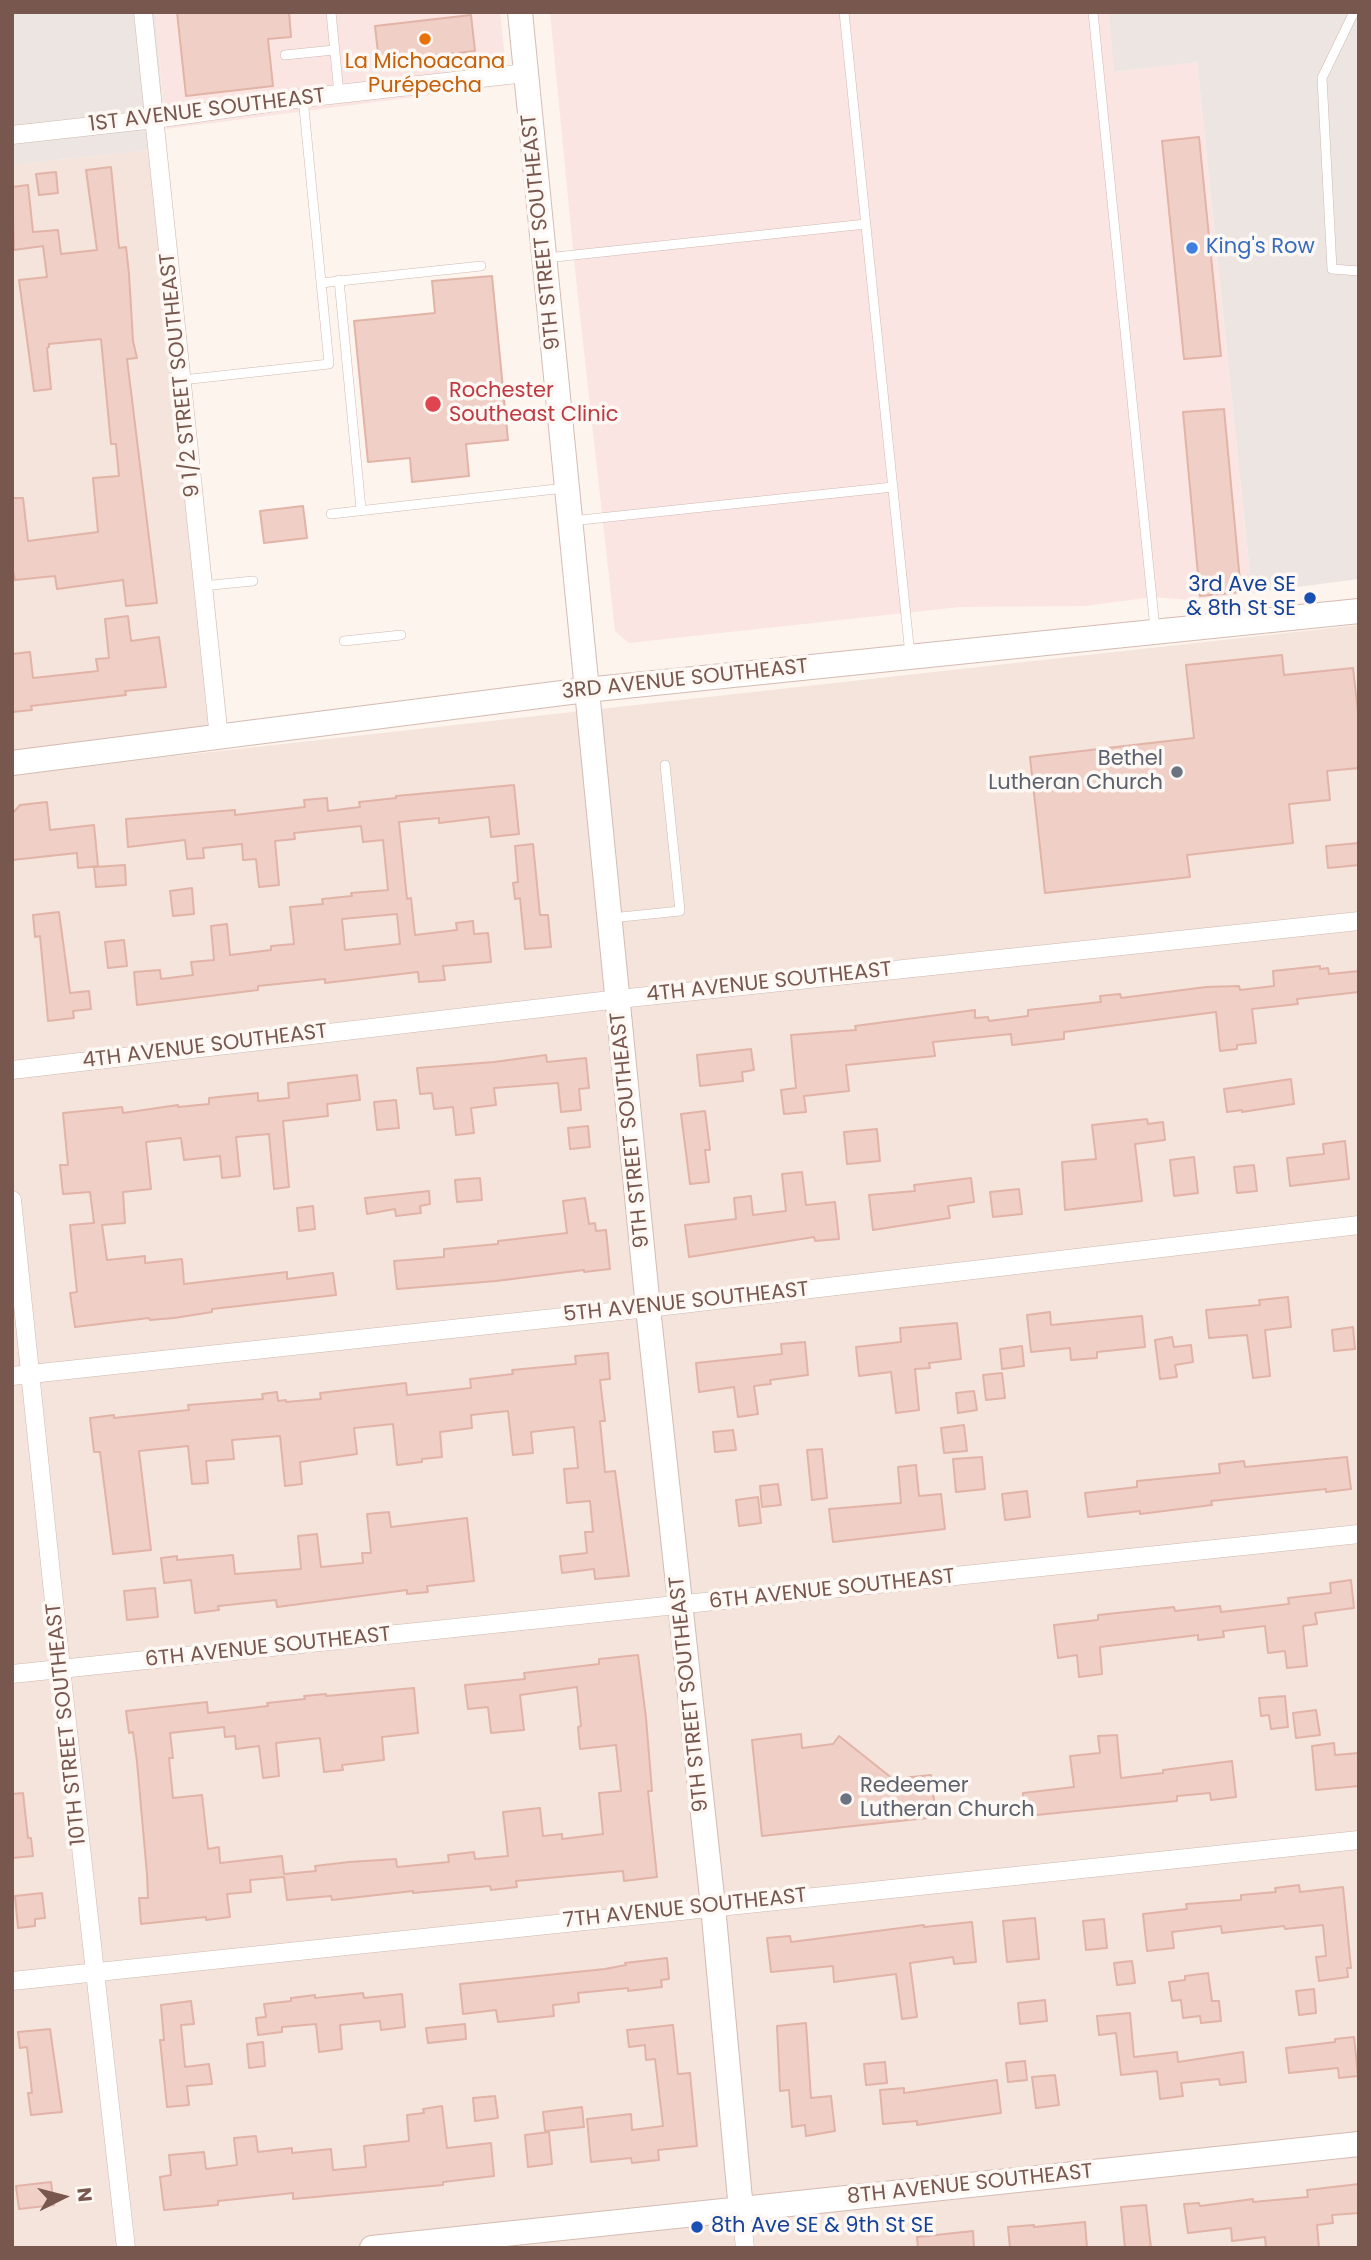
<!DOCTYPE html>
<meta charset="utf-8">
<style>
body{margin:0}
#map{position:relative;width:1371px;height:2260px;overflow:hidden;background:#fcf4ed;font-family:Poppins,sans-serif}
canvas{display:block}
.frame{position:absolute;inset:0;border:14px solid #78574f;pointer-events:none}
.north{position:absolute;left:28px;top:2162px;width:70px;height:70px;-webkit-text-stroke:5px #fef8f4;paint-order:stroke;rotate:84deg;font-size:19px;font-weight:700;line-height:28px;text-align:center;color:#78574f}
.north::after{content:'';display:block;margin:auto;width:24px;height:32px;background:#78574f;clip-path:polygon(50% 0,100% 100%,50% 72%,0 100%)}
</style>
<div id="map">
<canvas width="1371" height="2260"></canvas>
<div class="frame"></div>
<div class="north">N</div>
</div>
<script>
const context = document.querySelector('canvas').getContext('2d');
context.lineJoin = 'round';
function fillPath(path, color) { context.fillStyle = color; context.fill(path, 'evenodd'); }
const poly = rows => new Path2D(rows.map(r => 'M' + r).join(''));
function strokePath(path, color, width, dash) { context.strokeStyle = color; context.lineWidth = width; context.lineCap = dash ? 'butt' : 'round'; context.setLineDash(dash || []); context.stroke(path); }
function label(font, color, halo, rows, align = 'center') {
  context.font = font + ' Poppins,sans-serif'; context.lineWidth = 7; context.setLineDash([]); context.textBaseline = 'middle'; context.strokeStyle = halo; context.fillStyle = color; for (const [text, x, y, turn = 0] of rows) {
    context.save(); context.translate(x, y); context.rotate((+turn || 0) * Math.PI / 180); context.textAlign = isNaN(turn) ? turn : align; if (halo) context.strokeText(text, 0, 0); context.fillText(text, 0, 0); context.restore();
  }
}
const residential = poly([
 [167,148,228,729,12,752,12,165],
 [1359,625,1359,2248,12,2248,12,774]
]);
const commercial = poly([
 [155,12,500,12,508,85,166,129],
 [550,12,1109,12,1115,72,1197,62,1252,593,1190,600,1153,597,1086,606,960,607,629,643,615,631,575,270]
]);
const industrial = poly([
 [12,12,155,12,167,148,12,165],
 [1109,12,1359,12,1359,579,1252,593,1197,62,1114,72]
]);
const building = poly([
 [177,12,289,12,291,37,268,39,273,86,186,96,177,12],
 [471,15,475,51,379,62,375,26,471,15],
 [1199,137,1221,356,1184,359,1162,141,1199,137],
 [111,167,119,248,126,247,129,274,133,341,137,358,127,359,157,603,126,606,123,580,57,589,55,576,15,580,12,566,12,498,23,498,28,541,98,532,93,478,119,476,116,444,111,444,101,339,49,344,49,347,47,348,51,389,34,391,19,280,47,277,43,246,14,250,12,187,28,185,33,232,58,230,61,254,97,250,86,170,111,167],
 [56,172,58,193,39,195,36,174,56,172],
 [492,276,508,440,466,444,469,476,412,482,410,458,368,462,354,321,435,313,432,281,492,276],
 [1224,409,1241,592,1200,596,1183,412,1224,409],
 [303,506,307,538,264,543,260,511,303,506],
 [128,616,131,641,159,637,166,687,125,691,126,695,31,706,32,710,12,712,12,654,30,652,33,678,98,671,96,659,109,658,105,619,128,616],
 [1282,655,1284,675,1353,668,1359,721,1359,768,1327,771,1330,800,1289,804,1293,843,1187,855,1190,877,1045,893,1030,757,1194,738,1186,665,1282,655],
 [514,785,519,834,491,837,489,817,439,823,439,818,399,822,407,899,411,898,415,935,457,930,456,923,473,921,474,934,488,933,491,962,443,966,445,980,419,982,418,972,325,983,325,979,258,986,258,990,137,1005,134,972,160,970,161,979,193,975,191,962,214,960,211,926,227,924,230,955,271,950,271,946,294,944,290,907,323,904,322,899,352,896,351,893,388,890,383,840,363,842,361,826,294,833,295,839,275,841,279,885,259,887,256,859,243,860,242,844,203,848,204,858,187,859,185,840,128,847,126,819,235,810,235,815,305,807,304,800,327,798,328,811,360,807,359,802,396,798,396,796,514,785],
 [397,914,400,944,345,950,342,919,397,914],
 [47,802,50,830,94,825,98,866,78,868,77,853,12,860,12,814,20,805,47,802],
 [1359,843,1359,865,1328,868,1326,846,1359,843],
 [533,844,540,915,548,915,551,947,525,949,520,898,515,899,513,883,518,882,515,846,533,844],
 [125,865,126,885,96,887,94,867,125,865],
 [192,888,194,914,173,916,170,891,192,888],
 [59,912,70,993,89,991,91,1009,73,1011,74,1018,48,1021,40,936,35,937,33,915,59,912],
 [124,940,127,966,108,968,105,942,124,940],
 [1320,966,1320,969,1328,968,1329,974,1359,971,1359,992,1297,999,1298,1004,1252,1009,1256,1043,1237,1045,1237,1049,1220,1051,1216,1012,1064,1032,1064,1039,1012,1045,1011,1034,933,1042,935,1056,846,1065,849,1091,804,1096,806,1112,784,1114,781,1090,796,1088,791,1035,856,1030,855,1026,975,1010,975,1018,988,1017,989,1021,1028,1016,1028,1010,1101,1002,1100,996,1120,994,1121,998,1206,987,1239,986,1240,990,1274,986,1273,971,1320,966],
 [751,1049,754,1070,742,1072,743,1081,700,1086,697,1055,751,1049],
 [546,1055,547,1062,586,1058,589,1088,579,1089,581,1110,561,1112,558,1083,494,1088,496,1105,471,1108,474,1133,456,1135,453,1107,434,1109,432,1093,420,1094,417,1068,494,1062,546,1055],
 [357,1075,360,1100,327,1104,328,1116,283,1121,289,1187,274,1189,269,1134,236,1137,240,1176,222,1178,220,1156,184,1160,181,1138,146,1142,151,1189,123,1192,125,1223,102,1225,107,1260,145,1256,145,1263,182,1259,184,1284,287,1272,287,1279,333,1273,336,1295,212,1309,212,1312,174,1318,150,1320,149,1318,75,1327,70,1293,77,1292,70,1225,94,1223,90,1192,63,1194,60,1165,68,1165,63,1113,122,1107,123,1113,178,1105,178,1107,209,1104,209,1098,258,1093,258,1101,289,1098,288,1083,357,1075],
 [1291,1079,1294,1104,1242,1112,1242,1110,1227,1112,1224,1089,1291,1079],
 [396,1100,399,1128,377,1130,374,1102,396,1100],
 [705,1111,710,1150,705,1150,709,1182,690,1184,681,1114,705,1111],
 [1147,1119,1148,1124,1163,1122,1165,1140,1135,1144,1142,1201,1065,1210,1062,1162,1096,1159,1092,1125,1147,1119],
 [588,1126,590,1147,570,1149,568,1128,588,1126],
 [877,1129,880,1161,847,1164,844,1132,877,1129],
 [1345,1141,1349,1179,1290,1186,1287,1158,1324,1154,1323,1144,1345,1141],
 [1194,1157,1198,1193,1174,1196,1170,1160,1194,1157],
 [1254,1165,1257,1191,1237,1193,1234,1167,1254,1165],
 [802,1172,806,1205,835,1202,839,1239,815,1241,814,1237,689,1257,685,1225,736,1219,734,1198,751,1196,753,1215,786,1211,782,1174,802,1172],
 [480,1178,482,1200,457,1202,455,1180,480,1178],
 [971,1178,974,1202,948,1206,950,1218,873,1230,869,1195,915,1191,914,1185,971,1178],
 [1019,1189,1022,1214,993,1217,990,1192,1019,1189],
 [429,1191,430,1204,420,1206,421,1213,396,1216,395,1209,367,1214,365,1198,429,1191],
 [585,1198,589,1224,595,1223,596,1231,606,1230,610,1269,584,1272,584,1270,496,1281,397,1289,394,1261,444,1257,444,1249,498,1244,498,1241,567,1233,563,1201,585,1198],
 [313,1206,315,1229,299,1231,297,1208,313,1206],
 [1288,1297,1291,1327,1265,1330,1270,1376,1253,1378,1247,1335,1209,1338,1206,1310,1260,1305,1259,1300,1288,1297],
 [1050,1312,1051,1325,1142,1316,1145,1347,1097,1352,1097,1358,1071,1360,1070,1348,1031,1352,1027,1315,1050,1312],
 [957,1323,961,1359,929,1363,930,1368,915,1369,919,1410,896,1413,891,1372,859,1376,856,1347,901,1342,900,1328,957,1323],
 [1353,1327,1355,1349,1334,1351,1332,1330,1353,1327],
 [1172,1337,1174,1347,1191,1345,1193,1362,1175,1365,1177,1377,1160,1379,1155,1340,1172,1337],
 [805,1342,808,1375,770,1380,771,1384,754,1386,758,1414,738,1417,734,1387,699,1392,696,1363,782,1354,781,1344,805,1342],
 [1022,1346,1024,1366,1002,1369,1000,1349,1022,1346],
 [608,1353,610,1379,600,1380,605,1421,600,1421,605,1472,615,1471,629,1576,595,1579,594,1569,562,1573,560,1556,587,1553,585,1532,593,1532,590,1501,567,1503,564,1469,578,1468,574,1427,531,1432,533,1453,513,1455,508,1411,471,1415,472,1428,440,1432,442,1457,422,1459,422,1462,397,1465,393,1424,354,1428,357,1454,300,1462,302,1484,285,1486,280,1436,232,1440,234,1459,206,1461,208,1483,192,1484,188,1446,139,1451,151,1550,113,1554,100,1452,94,1452,90,1418,114,1415,114,1418,189,1410,188,1405,263,1399,262,1394,277,1392,278,1401,286,1400,286,1402,321,1399,320,1393,406,1383,407,1395,471,1388,470,1379,513,1374,512,1370,576,1364,575,1356,608,1353],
 [1002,1373,1005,1398,986,1400,983,1375,1002,1373],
 [974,1391,977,1410,958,1413,956,1393,974,1391],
 [964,1425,967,1451,944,1453,941,1428,964,1425],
 [733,1430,736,1450,715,1452,713,1432,733,1430],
 [822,1449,827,1498,812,1500,807,1450,822,1449],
 [982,1457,985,1489,956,1492,953,1459,982,1457],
 [1347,1457,1351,1489,1326,1492,1326,1489,1211,1501,1212,1505,1140,1514,1140,1511,1088,1517,1085,1493,1137,1487,1137,1481,1220,1473,1219,1464,1244,1461,1245,1467,1347,1457],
 [916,1465,919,1496,941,1494,945,1529,833,1542,829,1509,901,1503,898,1467,916,1465],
 [778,1484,781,1505,762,1507,760,1486,778,1484],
 [1027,1491,1030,1517,1005,1520,1002,1494,1027,1491],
 [758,1497,761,1523,739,1526,736,1500,758,1497],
 [389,1512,391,1527,467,1518,474,1581,427,1586,428,1592,407,1594,407,1590,277,1607,276,1600,218,1606,219,1610,195,1613,191,1580,164,1583,161,1558,177,1556,177,1560,233,1555,235,1574,301,1569,298,1536,317,1534,321,1567,363,1563,362,1553,371,1553,367,1514,389,1512],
 [1351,1580,1354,1608,1315,1613,1317,1624,1303,1626,1307,1666,1287,1668,1285,1651,1268,1653,1265,1626,1223,1631,1224,1637,1198,1640,1198,1635,1100,1647,1102,1674,1079,1677,1077,1655,1058,1658,1054,1625,1098,1620,1098,1615,1174,1607,1175,1611,1220,1606,1221,1612,1289,1604,1288,1598,1331,1593,1330,1583,1351,1580],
 [155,1588,158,1617,127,1620,124,1591,155,1588],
 [638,1655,646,1718,652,1791,648,1791,657,1877,624,1881,623,1871,516,1881,517,1887,491,1890,490,1886,413,1893,413,1891,332,1900,331,1896,287,1900,284,1877,250,1880,251,1892,227,1894,230,1917,206,1920,206,1917,141,1924,139,1898,148,1898,147,1874,137,1762,133,1732,129,1733,126,1711,207,1702,208,1713,268,1706,267,1703,305,1699,304,1696,326,1694,326,1696,414,1688,418,1733,382,1737,384,1760,342,1765,343,1770,324,1772,320,1738,276,1743,279,1776,263,1778,259,1746,236,1749,235,1736,225,1737,224,1727,170,1733,173,1758,169,1758,173,1798,202,1795,208,1849,219,1847,220,1863,282,1856,284,1874,316,1871,315,1866,349,1862,396,1859,397,1867,449,1862,448,1855,474,1852,475,1859,508,1856,503,1812,540,1808,543,1836,562,1834,562,1839,603,1834,599,1793,621,1791,616,1745,580,1749,578,1727,581,1726,577,1687,520,1695,524,1730,491,1733,488,1707,468,1709,465,1685,525,1679,524,1673,599,1664,599,1659,638,1655],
 [1285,1696,1288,1727,1271,1729,1269,1715,1261,1716,1259,1698,1285,1696],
 [1316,1710,1320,1735,1296,1738,1293,1713,1316,1710],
 [801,1734,802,1748,833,1744,839,1736,893,1779,931,1775,936,1817,762,1836,752,1740,801,1734],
 [1117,1735,1121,1778,1163,1773,1163,1770,1232,1761,1236,1797,1211,1800,1210,1793,1177,1796,1177,1801,1026,1816,1023,1793,1074,1787,1070,1756,1100,1753,1098,1736,1117,1735],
 [1334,1743,1335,1755,1359,1753,1359,1786,1316,1790,1312,1746,1334,1743],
 [23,1793,28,1838,31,1838,33,1856,12,1858,12,1794,23,1793],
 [1299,1885,1300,1892,1343,1887,1351,1968,1347,1968,1348,1977,1319,1981,1316,1957,1326,1956,1323,1925,1285,1929,1284,1926,1222,1933,1221,1926,1172,1932,1174,1948,1147,1951,1143,1914,1187,1909,1186,1904,1241,1900,1241,1895,1276,1892,1275,1888,1299,1885],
 [42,1893,45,1918,35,1919,35,1926,18,1928,15,1896,42,1893],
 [1035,1918,1039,1959,1007,1962,1003,1921,1035,1918],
 [1104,1919,1107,1948,1086,1950,1083,1921,1104,1919],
 [972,1922,976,1962,954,1964,953,1957,910,1963,917,2017,902,2019,896,1974,834,1982,833,1966,771,1972,767,1938,790,1936,791,1942,924,1925,924,1927,972,1922],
 [667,1958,669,1979,661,1980,662,1987,628,1991,628,1988,578,1993,579,2002,553,2005,554,2016,498,2022,496,2010,463,2014,460,1984,605,1969,626,1965,625,1963,667,1958],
 [1132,1961,1135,1983,1117,1985,1114,1963,1132,1961],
 [1208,1973,1212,2001,1219,2001,1221,2021,1201,2023,1200,2016,1183,2018,1181,2000,1172,2001,1169,1982,1185,1980,1185,1976,1208,1973],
 [1314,1989,1316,2013,1299,2015,1296,1991,1314,1989],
 [363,1993,364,1998,402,1994,405,2027,381,2030,380,2021,340,2025,342,2049,319,2052,316,2024,282,2027,282,2032,258,2035,256,2018,266,2017,264,2004,291,2001,291,1998,315,1995,315,1998,363,1993],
 [1045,2000,1047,2021,1020,2024,1018,2003,1045,2000],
 [191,2001,194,2024,181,2025,185,2067,209,2064,212,2084,187,2086,189,2105,167,2107,160,2040,164,2040,161,2005,191,2001],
 [1130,2013,1134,2057,1177,2052,1178,2062,1243,2052,1246,2082,1220,2085,1219,2079,1181,2083,1183,2096,1160,2099,1157,2071,1121,2075,1116,2033,1099,2035,1097,2016,1130,2013],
 [806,2023,811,2098,831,2096,835,2131,806,2136,805,2125,792,2127,789,2090,780,2091,777,2026,806,2023],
 [465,2024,466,2039,428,2043,426,2028,465,2024],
 [673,2025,678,2074,690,2073,697,2146,658,2150,659,2160,632,2163,631,2158,591,2162,587,2119,631,2114,632,2130,663,2126,655,2059,646,2060,645,2045,629,2047,627,2030,673,2025],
 [50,2029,62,2112,31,2115,28,2093,32,2093,27,2047,20,2048,18,2032,50,2029],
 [1354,2037,1358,2076,1339,2078,1338,2068,1289,2073,1286,2048,1335,2042,1335,2039,1354,2037],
 [263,2042,265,2066,249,2068,247,2044,263,2042],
 [1025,2061,1027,2080,1008,2082,1006,2063,1025,2061],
 [885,2062,887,2083,866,2085,864,2064,885,2062],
 [1055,2075,1059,2105,1036,2108,1032,2077,1055,2075],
 [997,2080,1001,2113,917,2125,917,2121,883,2124,880,2090,904,2088,904,2093,997,2080],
 [495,2096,498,2118,475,2121,473,2098,495,2096],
 [442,2106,447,2148,491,2143,494,2176,443,2182,443,2185,293,2199,293,2193,218,2201,218,2205,164,2210,160,2177,171,2175,169,2155,204,2152,206,2169,237,2165,234,2138,256,2136,258,2152,292,2148,292,2153,331,2149,333,2170,366,2167,364,2146,409,2141,407,2115,424,2113,423,2109,442,2106],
 [582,2107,584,2127,545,2131,543,2112,582,2107],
 [549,2132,552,2164,528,2167,525,2135,549,2132],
 [51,2182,54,2205,19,2209,16,2186,51,2182],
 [1359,2184,1359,2213,1332,2215,1333,2223,1317,2225,1319,2248,1266,2248,1265,2237,1232,2241,1231,2228,1188,2233,1184,2204,1199,2203,1200,2206,1253,2199,1253,2202,1308,2197,1307,2190,1359,2184],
 [1146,2205,1151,2248,1125,2248,1121,2207,1146,2205],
 [1085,2222,1087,2248,1010,2248,1008,2227,1034,2225,1034,2227,1085,2222],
 [973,2231,974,2248,918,2248,917,2237,973,2231]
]);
const lane = poly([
 [331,12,339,94],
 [844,12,910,655],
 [1093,12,1155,629],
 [1354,12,1322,78,1332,269,1359,271],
 [285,55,334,50],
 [546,258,866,224],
 [339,280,361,509],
 [321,283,481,266],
 [182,380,329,364,303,98],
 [331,514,565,488],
 [571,521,893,487],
 [202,586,253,581],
 [344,641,401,635],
 [611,918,680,911,665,765]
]);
const street = poly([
 [143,12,219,738],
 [12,135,155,119,303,98,526,73],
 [12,1070,619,999,1359,921],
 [12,1200,61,1669,126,2248],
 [12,1376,648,1308,1359,1225],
 [12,1674,1359,1534],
 [12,1981,1359,1840],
 [741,2210,745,2248]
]);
const secondary = poly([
 [520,12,648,1308,713,1906,741,2210],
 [12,763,586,690,1359,611],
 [372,2248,1359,2144]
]);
const markers = [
 [425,39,7,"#e8710a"],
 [1192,248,7,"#3f7fe0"],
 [433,404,9,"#e0444e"],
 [1310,598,7,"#1a4fb4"],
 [1177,772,7,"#6b7280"],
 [846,1799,7,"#6b7280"],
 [697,2227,7,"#1a4fb4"]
];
const foodNames = [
 ["La Michoacana",425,63],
 ["Purépecha",425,87]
];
const streetNames = [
 ["1ST AVENUE SOUTHEAST",207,111,-7],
 ["9TH STREET SOUTHEAST",542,232,-96],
 ["9 1/2 STREET SOUTHEAST",181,375,-96],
 ["3RD AVENUE SOUTHEAST",685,680,-6],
 ["4TH AVENUE SOUTHEAST",769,983,-6],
 ["4TH AVENUE SOUTHEAST",205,1047,-7],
 ["9TH STREET SOUTHEAST",631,1130,-96],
 ["5TH AVENUE SOUTHEAST",686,1303,-6],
 ["6TH AVENUE SOUTHEAST",832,1590,-6],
 ["6TH AVENUE SOUTHEAST",268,1648,-6],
 ["9TH STREET SOUTHEAST",690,1694,-96],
 ["10TH STREET SOUTHEAST",67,1724,-96],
 ["7TH AVENUE SOUTHEAST",685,1909,-6],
 ["8TH AVENUE SOUTHEAST",970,2185,-6]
];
const shopNames = [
 ["King's Row",1206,248]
];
const healthNames = [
 ["Rochester",449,392],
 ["Southeast Clinic",449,416]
];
const transitNames = [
 ["3rd Ave SE",1296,586],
 ["& 8th St SE",1296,610],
 ["8th Ave SE & 9th St SE",711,2227,"left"]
];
const worshipNames = [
 ["Bethel",1163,760],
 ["Lutheran Church",1163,784],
 ["Redeemer",860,1787,"left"],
 ["Lutheran Church",860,1811,"left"]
];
fillPath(residential, '#f4e4db');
fillPath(commercial, '#fbe5e2');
fillPath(industrial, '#ece5e2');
fillPath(building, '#f0cfc6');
strokePath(building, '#e2b3a7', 2);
strokePath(lane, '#cfb9b1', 10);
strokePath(street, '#cfb9b1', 19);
strokePath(secondary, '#d4bbb2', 26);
strokePath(lane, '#fff', 9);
strokePath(street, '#fff', 18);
strokePath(secondary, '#fff', 24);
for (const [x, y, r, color] of markers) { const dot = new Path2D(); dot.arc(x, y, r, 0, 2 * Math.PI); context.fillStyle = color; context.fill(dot); strokePath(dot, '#fef8f4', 2.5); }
label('21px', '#c56008', '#fef8f4', foodNames);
label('21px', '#78574f', '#fef8f4', streetNames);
label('21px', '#366cbe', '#fef8f4', shopNames, 'left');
label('21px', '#be3a42', '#fef8f4', healthNames, 'left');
label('21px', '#164399', '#fef8f4', transitNames, 'right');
label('21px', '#5b616d', '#fef8f4', worshipNames, 'right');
</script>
